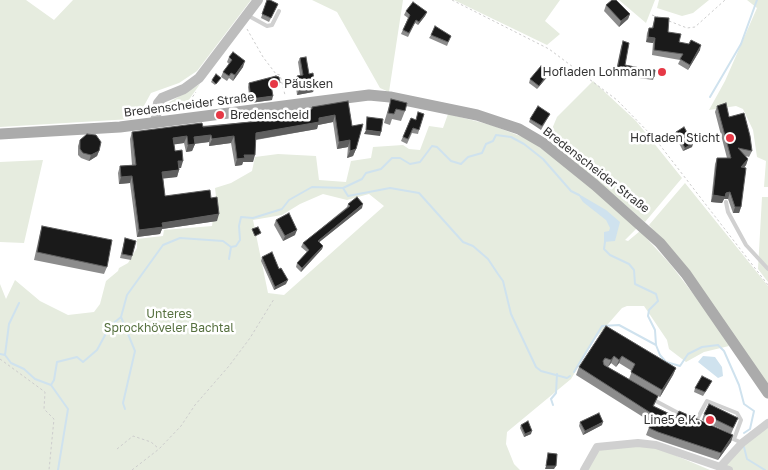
<!DOCTYPE html>
<meta charset="utf-8">
<style>
body{margin:0}
canvas{display:block;background:#fff}
</style>
<canvas width="768" height="470"></canvas>
<script>
const context = document.querySelector('canvas').getContext('2d');
context.lineJoin = 'round';
function fillPath(path, color) { context.fillStyle = color; context.fill(path, 'evenodd'); }
const poly = rows => new Path2D(rows.map(r => 'M' + r).join(''));
function strokePath(path, color, width, dash) { context.strokeStyle = color; context.lineWidth = width; context.lineCap = dash ? 'butt' : 'round'; context.setLineDash(dash || []); context.stroke(path); }
function label(font, color, halo, rows, align = 'center') {
  context.font = font + ' "Golos Text",sans-serif'; context.lineWidth = 5; context.setLineDash([]); context.textBaseline = 'middle'; context.strokeStyle = halo; context.fillStyle = color; for (const [text, x, y, turn = 0] of rows) {
    context.save(); context.translate(x, y); context.rotate((+turn || 0) * Math.PI / 180); context.textAlign = isNaN(turn) ? turn : align; if (halo) context.strokeText(text, 0, 0); context.fillText(text, 0, 0); context.restore();
  }
}
const green = poly([
 [0,0,26,0,54,20,73,0,251,0,197,71,179,83,151,93,140,113,131,119,0,127],
 [312,0,403,0,389,92,380,88,337,12],
 [454,0,560,0,545,21,560,34,547,45],
 [619,0,655,0,646,23],
 [659,0,709,0,693,13,682,16,657,8],
 [747,0,768,0,768,187,764,187,766,161,757,157,753,130,743,109,736,106,709,110,725,81,757,8],
 [593,81,636,121,682,178,645,222,550,141,549,136,557,117],
 [200,84,181,111,170,111,168,103],
 [448,114,491,125,528,139,571,170,637,228,625,240,628,241,640,231,671,265,708,313,729,346,704,352,686,362,669,349,667,340,644,306,627,306,622,308,594,340,571,379,507,432,506,444,514,464,520,470,0,470,0,284,6,299,15,280,40,301,68,315,94,312,100,304,106,281,118,271,119,268,128,263,137,248,137,239,163,236,164,230,212,226,215,204,217,205,215,188,231,183,252,171,255,157,278,154,316,156,319,180,346,182,351,161,371,158,373,147,403,145,409,149,420,150,429,126,443,128],
 [323,194,347,200,369,194,384,206,284,295,268,293,253,220,282,215,300,204],
 [43,160,24,243,0,242,0,162],
 [685,183,768,286,768,389,677,257,649,225],
 [762,197,768,197,768,282,758,269],
 [768,426,768,470,718,470,735,452],
 [639,445,660,449,710,470,588,470,597,450]
]);
const water = poly([
 [577,193,606,210,620,222,615,241,604,242,604,232,609,231,610,228,606,220,583,202],
 [703,356,715,357,722,367,723,376,718,378,698,362]
]);
const stream = poly([
 [710,97,741,44,757,0],
 [343,188,348,196,390,188,419,193,463,242,473,246,488,259,498,274,503,281,511,314,536,367,541,371,567,378,570,376],
 [605,242,604,249,610,255,629,264,634,270,635,284,656,294,658,301,649,310,648,316,655,330,656,345,660,355,666,362,680,366,688,354,702,347,718,345,724,351,739,385,744,404,754,411,750,429,744,433],
 [229,259,231,247],
 [121,317,135,351,123,403,125,409],
 [0,354,5,355,11,363,24,369,35,379,51,385,54,380,57,362,77,357,83,362,97,350,110,326,121,317,127,295,163,245,180,238,223,241,231,247,236,246,240,240,239,226,241,217,253,218,282,209,289,200,312,187,343,188,362,179,366,173,381,169,392,158,400,158,410,164,420,162,432,146,437,147,451,161,461,164,468,157,482,153,486,144,493,141,496,135,511,137,524,144,543,159,571,191,579,195],
 [5,355,9,324,19,303],
 [574,372,602,326,619,325,656,345],
 [51,385,68,409,58,470],
 [553,405,551,399,556,393,557,374],
 [744,447,747,459,765,470]
]);
const path = poly([
 [452,0,549,49,617,100,656,140,768,285],
 [652,15,658,17],
 [669,21,687,28,695,27,725,0],
 [247,29,263,57,276,74,280,75,285,95],
 [184,109,196,92],
 [0,359,45,392,44,409,54,419,49,470],
 [117,449,133,436,151,442,158,448],
 [132,470,159,449,181,426,195,405,229,366,250,338,274,299]
]);
const service = poly([
 [247,15,267,26,272,25,279,11],
 [726,202,728,212,746,245,768,269],
 [652,399,682,415],
 [696,421,707,401,737,413,741,420,734,439],
 [729,437,742,443]
]);
const minor = poly([
 [720,467,742,443,768,423],
 [584,470,597,447,638,443,656,445,729,470]
]);
const secondary = poly([
 [155,123,158,103,162,98,184,89,199,78,258,0]
]);
const primary = poly([
 [0,134,120,127,369,95,390,97,477,115,519,129,543,143,595,185,660,243,686,274,768,393]
]);
const wall = poly([
 [267,0,278,4,269,22,261,18],
 [606,5,630,14,628,19,619,27,604,11],
 [406,11,427,12,425,16,418,25,415,23,408,37,401,34,408,18,404,15],
 [655,17,668,32,679,42,700,50,688,70,678,64,680,60,652,55,653,43,646,42,647,33,649,28,652,28],
 [431,35,451,36,447,46,429,38],
 [623,41,625,65,640,68,654,77,653,80,639,78,639,73,637,78,615,75,621,47],
 [229,57,243,67,233,81,229,78,227,81,221,77,223,72,229,64,227,62],
 [300,58,313,92,297,95,295,80,297,76,300,75,298,62],
 [548,76,537,89,529,83,530,79],
 [221,78,215,85,211,82,212,80],
 [249,83,279,86,272,88,272,100,250,103,248,87],
 [391,99,405,111,401,121,392,119,390,125,384,123],
 [348,101,356,149,353,156,347,158,348,147,337,149,333,122,318,125,317,129,256,140,253,162,243,162,242,165,235,166,231,143,209,146,209,142,195,144,192,151,186,152,184,143,174,144,175,151,181,168,179,168,179,170,177,177,163,178,165,196,211,198,217,221,162,229,160,234,137,237,130,183,119,184,118,173,120,166,132,165,130,139,132,132,259,121,305,113,306,110,311,109,312,107],
 [717,106,729,117,752,151,749,157,746,156,748,159,746,165,744,168,741,207,739,213,733,213,728,199,724,199,722,203,711,202,715,164,717,158,727,158,715,112],
 [550,114,541,130,529,122,530,119],
 [411,118,419,130,418,134,412,133,407,144,401,141],
 [676,132,693,143,692,147,683,151,675,135],
 [80,140,99,151,97,156,89,161,81,158,78,155,78,146],
 [348,204,362,208,319,242,323,246,322,249,301,272,296,267,297,263,307,252,301,247,303,243,347,207],
 [276,220,295,235,283,241,274,225],
 [42,226,107,267,104,274,34,260,40,233],
 [125,238,132,256,131,260,120,258],
 [262,257,286,284,274,290,261,261],
 [606,326,676,368,673,375,660,397,629,379,658,396,654,406,676,417,733,435,731,442,718,460,655,439,646,435,651,422,576,375,579,367],
 [611,363,616,367,619,363,632,371,629,379,608,367],
 [710,385,703,396,694,392,695,388],
 [704,414,738,418,731,434,702,420],
 [580,422,602,425,583,435,579,426],
 [521,425,531,434,524,437,520,428]
]);
const shadedWall = poly([
 [427,12,425,16,418,25,419,22],
 [630,14,628,19,619,27,621,21],
 [648,37,655,38,653,43,646,42],
 [701,45,700,50,688,70,690,65],
 [245,61,243,67,233,81,235,75],
 [617,70,639,72,637,78,615,75],
 [549,72,548,76,537,89,539,86],
 [280,83,279,86,270,88,271,85],
 [315,88,313,92,297,95,299,90],
 [273,96,272,100,250,103,251,99],
 [335,115,333,122,318,125,317,129,253,140,256,133,319,118],
 [366,130,381,132,380,136,364,134],
 [211,135,209,142,191,144,194,137],
 [187,136,184,143,171,145,173,138],
 [234,136,231,143,209,146,212,139],
 [350,140,348,147,337,149,339,142],
 [693,143,692,147,683,151,685,148],
 [195,144,192,151,186,152,188,145],
 [356,149,353,156,347,158,350,151],
 [99,151,97,156,89,161,91,155],
 [244,155,255,155,253,162,243,162,242,165,235,166,237,159],
 [748,159,746,165,739,173,741,167],
 [178,161,183,161,181,168,176,168],
 [179,170,177,177,160,179,162,172],
 [132,176,130,183,119,184,121,177],
 [730,192,728,199,724,199,726,193],
 [713,195,725,197,722,203,711,202],
 [363,204,362,208,317,244,318,241],
 [735,207,741,207,739,213,733,213],
 [219,214,217,221,162,229,160,234,137,237,139,230,162,223],
 [297,230,295,235,283,241,285,236],
 [323,246,322,249,301,272,302,268],
 [288,280,286,284,274,290,275,287],
 [614,356,611,363,608,367,611,360],
 [622,356,619,363,616,367,619,360],
 [676,368,673,375,660,397,662,390],
 [603,422,602,425,583,435,585,431],
 [532,431,531,434,524,437,525,434],
 [733,435,731,442,718,460,721,453],
 [546,466,556,466,554,469,545,469]
]);
const building = poly([
 [267,0,270,0,278,4,271,18,262,14,267,0],
 [612,0,616,0,630,14,621,21,606,5,612,0],
 [413,2,427,12,419,22,416,20,409,33,403,30,410,15,406,11,413,2],
 [655,17,669,18,668,32,681,34,679,42,689,44,691,40,701,45,690,65,680,59,683,54,654,50,655,38,648,37,649,28,653,28,655,17],
 [435,26,451,36,448,42,431,35,435,26],
 [623,41,629,43,625,65,640,68,639,72,617,70,623,41],
 [233,52,245,61,235,75,231,73,229,76,223,72,232,60,229,57,233,52],
 [306,57,309,74,313,73,315,88,299,90,297,76,303,75,300,58,306,57],
 [541,66,549,72,539,86,530,79,541,66],
 [640,68,655,70,654,77,640,74,640,68],
 [216,74,221,78,216,84,212,80,216,74],
 [276,76,279,77,280,83,271,85,273,96,251,99,249,83,276,76],
 [391,99,407,103,405,111,396,109,394,114,388,113,391,99],
 [348,101,352,126,363,124,356,149,350,151,350,140,339,142,335,115,319,118,319,122,256,133,255,155,244,155,245,158,237,159,234,136,212,139,211,135,194,137,195,144,188,145,187,136,173,138,175,151,182,150,183,161,178,161,179,170,162,172,165,196,210,190,211,198,217,197,219,214,162,223,163,227,139,230,132,176,121,177,120,166,136,165,132,132,202,123,203,127,259,121,306,113,306,110,312,109,312,107,348,101],
 [726,103,729,117,744,113,750,136,752,151,738,148,748,159,741,167,746,168,741,207,735,207,730,192,726,193,725,197,713,195,717,158,731,158,717,106,726,103],
 [538,106,550,114,542,126,530,119,538,106],
 [418,112,424,114,419,130,413,128,408,139,403,137,411,118,416,120,418,112],
 [367,117,383,119,381,132,366,130,367,117],
 [684,127,693,143,685,148,676,132,684,127],
 [87,134,96,135,101,142,99,151,91,155,83,153,80,149,80,140,87,134],
 [357,197,363,204,318,241,323,246,302,268,297,263,309,250,303,243,350,206,348,204,357,197],
 [289,213,297,230,285,236,276,220,289,213],
 [42,226,112,240,107,267,37,252,42,226],
 [258,227,261,233,255,236,252,229,258,227],
 [125,238,136,241,132,256,122,254,125,238],
 [272,252,279,269,281,268,288,280,275,287,262,257,272,252],
 [606,326,676,368,662,390,631,372,635,364,622,356,619,360,614,356,611,360,605,358,603,361,604,365,658,396,653,406,676,417,679,411,733,435,721,453,658,432,649,428,654,415,579,367,606,326],
 [702,376,712,381,705,392,695,388,702,376],
 [709,404,738,418,733,428,704,414,709,404],
 [599,413,603,422,585,431,580,422,599,413],
 [528,421,532,431,525,434,521,425,528,421],
 [548,453,557,454,556,466,546,466,548,453]
]);
const markers = [
 [662,72,5,"#e63946"],
 [274,84,5,"#e63946"],
 [220,115,5,"#e63946"],
 [730,138,5,"#e63946"],
 [710,420,5,"#e63946"]
];
const poiNames = [
 ["Hofladen Lohmann",652,72],
 ["Päusken",284,84,"left"],
 ["Bredenscheid",230,115,"left"],
 ["Hofladen Sticht",720,138],
 ["Line5 e.K.",700,420]
];
const streetNames = [
 ["Bredenscheider Straße",189,105,-7],
 ["Bredenscheider Straße",596,170,38]
];
const parkNames = [
 ["Unteres",169,314],
 ["Sprockhöveler Bachtal",169,328]
];
fillPath(green, '#e6ecdf');
fillPath(water, '#cfe2ee');
strokePath(stream, '#cfe2ee', 2);
strokePath(path, '#cdcdcd', 1, [2.5, 2.5]);
strokePath(service, '#d0d0d0', 4);
strokePath(minor, '#d0d0d0', 8);
strokePath(secondary, '#bdbdbd', 10);
strokePath(primary, '#ababab', 11);
fillPath(wall, '#8c8c8c');
fillPath(shadedWall, '#5f5f5f');
fillPath(building, '#1a1a1a');
strokePath(building, '#5f5f5f', 1);
for (const [x, y, r, color] of markers) { const dot = new Path2D(); dot.arc(x, y, r, 0, 2 * Math.PI); context.fillStyle = color; context.fill(dot); strokePath(dot, '#fff', 2); }
label('12px', '#333', '#fff', poiNames, 'right');
label('12px', '#333', '#fff', streetNames);
label('12px', '#56703f', '#fff', parkNames);
</script>
